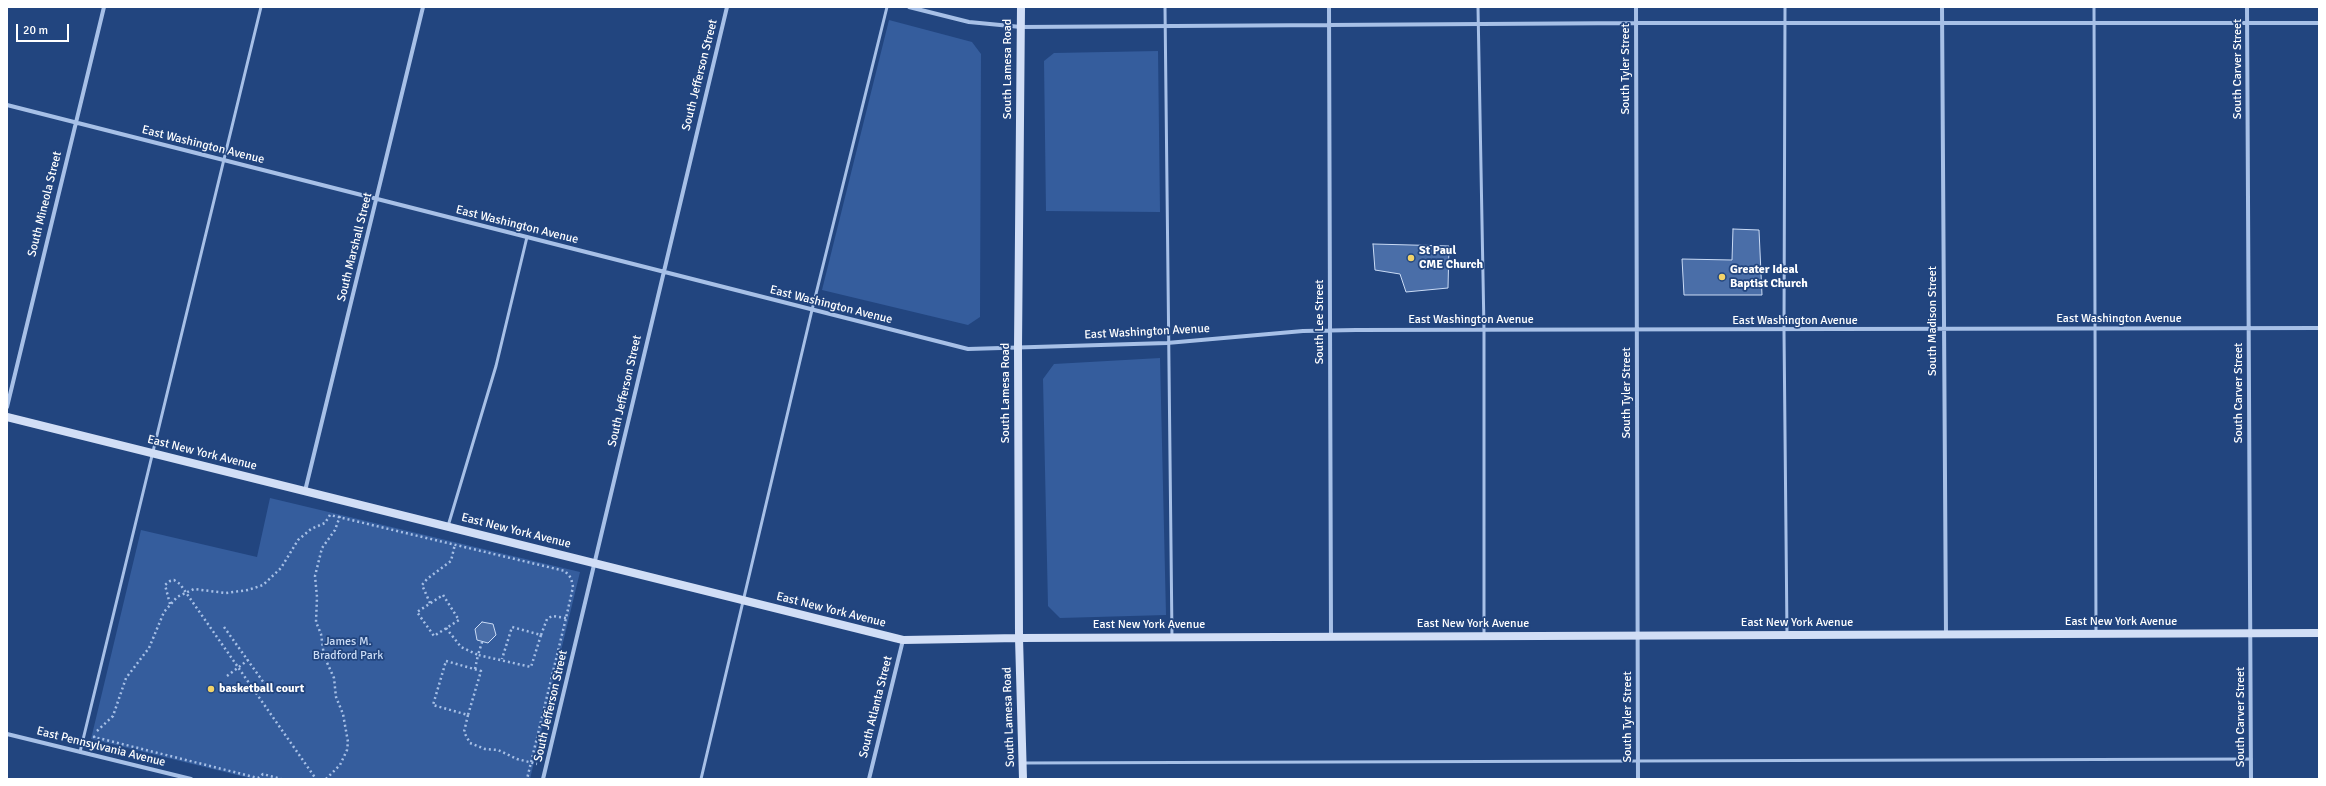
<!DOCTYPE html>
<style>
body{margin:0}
#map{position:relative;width:2326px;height:786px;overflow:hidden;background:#22457f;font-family:Signika,sans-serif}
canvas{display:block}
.frame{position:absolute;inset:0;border:8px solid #fff;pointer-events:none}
.scale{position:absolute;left:16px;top:24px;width:53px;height:18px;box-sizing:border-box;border:2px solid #fff;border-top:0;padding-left:5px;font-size:12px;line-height:14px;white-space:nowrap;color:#fff;-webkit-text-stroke:3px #22457f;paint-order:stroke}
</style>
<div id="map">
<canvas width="2326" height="786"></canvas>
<div class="frame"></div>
<div class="scale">20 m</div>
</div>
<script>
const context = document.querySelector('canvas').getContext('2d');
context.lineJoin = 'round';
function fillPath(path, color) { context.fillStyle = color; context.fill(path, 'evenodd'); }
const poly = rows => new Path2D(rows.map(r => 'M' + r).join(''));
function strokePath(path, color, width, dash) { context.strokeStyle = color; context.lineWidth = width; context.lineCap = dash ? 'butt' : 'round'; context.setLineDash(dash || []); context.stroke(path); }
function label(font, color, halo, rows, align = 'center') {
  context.font = font + ' Signika,sans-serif'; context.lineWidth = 3.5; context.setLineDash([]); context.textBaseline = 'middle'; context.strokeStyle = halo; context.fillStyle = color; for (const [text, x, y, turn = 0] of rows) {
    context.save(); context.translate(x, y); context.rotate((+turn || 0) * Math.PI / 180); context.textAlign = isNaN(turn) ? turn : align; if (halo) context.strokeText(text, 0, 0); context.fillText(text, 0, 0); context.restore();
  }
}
const green = poly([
 [889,20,972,42,981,54,980,317,968,325,822,290],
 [1158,51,1160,212,1046,211,1044,61,1054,53],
 [1160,358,1166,615,1060,618,1048,606,1043,379,1054,364],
 [270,498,580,572,530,779,253,779,91,739,141,530,257,557]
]);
const building = poly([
 [1733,229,1759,230,1762,295,1684,295,1682,259,1732,260,1733,229],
 [1373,244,1449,246,1448,288,1406,292,1400,274,1375,270,1373,244],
 [482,622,493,624,496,635,488,643,477,640,475,629,482,622]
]);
const path = poly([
 [443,595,459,620,434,636,417,612,443,595],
 [430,603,422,585,427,579,451,561,455,544],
 [170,604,165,585,170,581,174,580,180,584,316,779],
 [224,627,264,683],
 [446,628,461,647,478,655,483,639],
 [541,635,547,619,552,616,566,618],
 [446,661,481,671,468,715,433,705,446,661],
 [475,669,478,655,531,667,541,635,512,627,502,659],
 [227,676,248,660],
 [468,715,464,732,470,743,485,749,498,750,517,759,537,764],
 [97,731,113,716,126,678,149,648,164,612,177,597,194,589,226,593,248,590,263,585,281,568,298,540,311,529,325,523,330,515,565,571,571,578,573,587,566,618,527,779],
 [95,736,94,737,258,778,263,774,281,779],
 [326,779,340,765,347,750,348,742,343,714,336,697,334,678,324,656,321,634,316,622,317,597,315,576,322,548,335,530,340,516]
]);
const lane = poly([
 [1165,7,1172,637],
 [1478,7,1484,330,1484,635],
 [1785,7,1784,331,1787,635],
 [2094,7,2096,632],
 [448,526,496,366,527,237],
 [80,752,261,7],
 [1023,763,2251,759],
 [701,779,812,310,887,7]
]);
const street = poly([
 [909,7,969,22,1021,27,1636,23,2319,23],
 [1329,7,1331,637],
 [1636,7,1638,779],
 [1942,7,1946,635],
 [2247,7,2251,779],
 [7,105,968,349,1167,343,1303,331,1356,330,2319,328],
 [7,407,104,7],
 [305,491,423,7],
 [7,734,191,779],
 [543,779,727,7],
 [869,779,903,640]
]);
const secondary = poly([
 [1021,7,1018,347,1019,638,1023,779],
 [7,417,903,640,1019,638,2319,633]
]);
const markers = [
 [1411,258,4,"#f3d369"],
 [1722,277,4,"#f3d369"],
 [211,689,4,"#f3d369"]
];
const streetNames = [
 ["South Lamesa Road",1008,69,-90],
 ["South Tyler Street",1626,69,-90],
 ["South Carver Street",2238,69,-90],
 ["South Jefferson Street",700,75,-76],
 ["East Washington Avenue",203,145,14],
 ["South Mineola Street",45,204,-76],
 ["East Washington Avenue",517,225,14],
 ["South Marshall Street",355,247,-76],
 ["East Washington Avenue",831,305,14],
 ["East Washington Avenue",2119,319],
 ["East Washington Avenue",1471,320],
 ["East Washington Avenue",1795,321],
 ["South Madison Street",1933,321,-90],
 ["South Lee Street",1320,322,-90],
 ["East Washington Avenue",1147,332,-3],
 ["South Jefferson Street",625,391,-77],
 ["South Lamesa Road",1006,393,-90],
 ["South Tyler Street",1627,393,-90],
 ["South Carver Street",2239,393,-90],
 ["East New York Avenue",202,453,14],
 ["East New York Avenue",516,531,14],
 ["East New York Avenue",831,610,14],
 ["East New York Avenue",2121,622],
 ["East New York Avenue",1797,623],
 ["East New York Avenue",1473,624],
 ["East New York Avenue",1149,625],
 ["South Jefferson Street",551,706,-77],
 ["South Atlanta Street",876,707,-76],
 ["South Lamesa Road",1009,717,-92],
 ["South Tyler Street",1628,717,-90],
 ["South Carver Street",2241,717,-90],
 ["East Pennsylvania Avenue",101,747,14]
];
const poiNames = [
 ["St Paul",1419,251],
 ["CME Church",1419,265],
 ["Greater Ideal",1730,270],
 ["Baptist Church",1730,284],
 ["basketball court",219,689]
];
const parkNames = [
 ["James M.",348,642],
 ["Bradford Park",348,656]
];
fillPath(green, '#355d9d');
fillPath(building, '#4a6ea8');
strokePath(building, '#cadbf5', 1);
strokePath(path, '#a7c0e7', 2.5, [2, 3]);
strokePath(lane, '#a7c0e7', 3);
strokePath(street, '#a7c0e7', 4);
strokePath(secondary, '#d1def6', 8);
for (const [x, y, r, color] of markers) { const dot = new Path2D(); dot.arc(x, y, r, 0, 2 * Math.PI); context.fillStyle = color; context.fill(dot); strokePath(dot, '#22457f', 1.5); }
label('12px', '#fff', '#22457f', streetNames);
label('bold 12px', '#fff', '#22457f', poiNames, 'left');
label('12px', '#cadbf5', '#22457f', parkNames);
</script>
